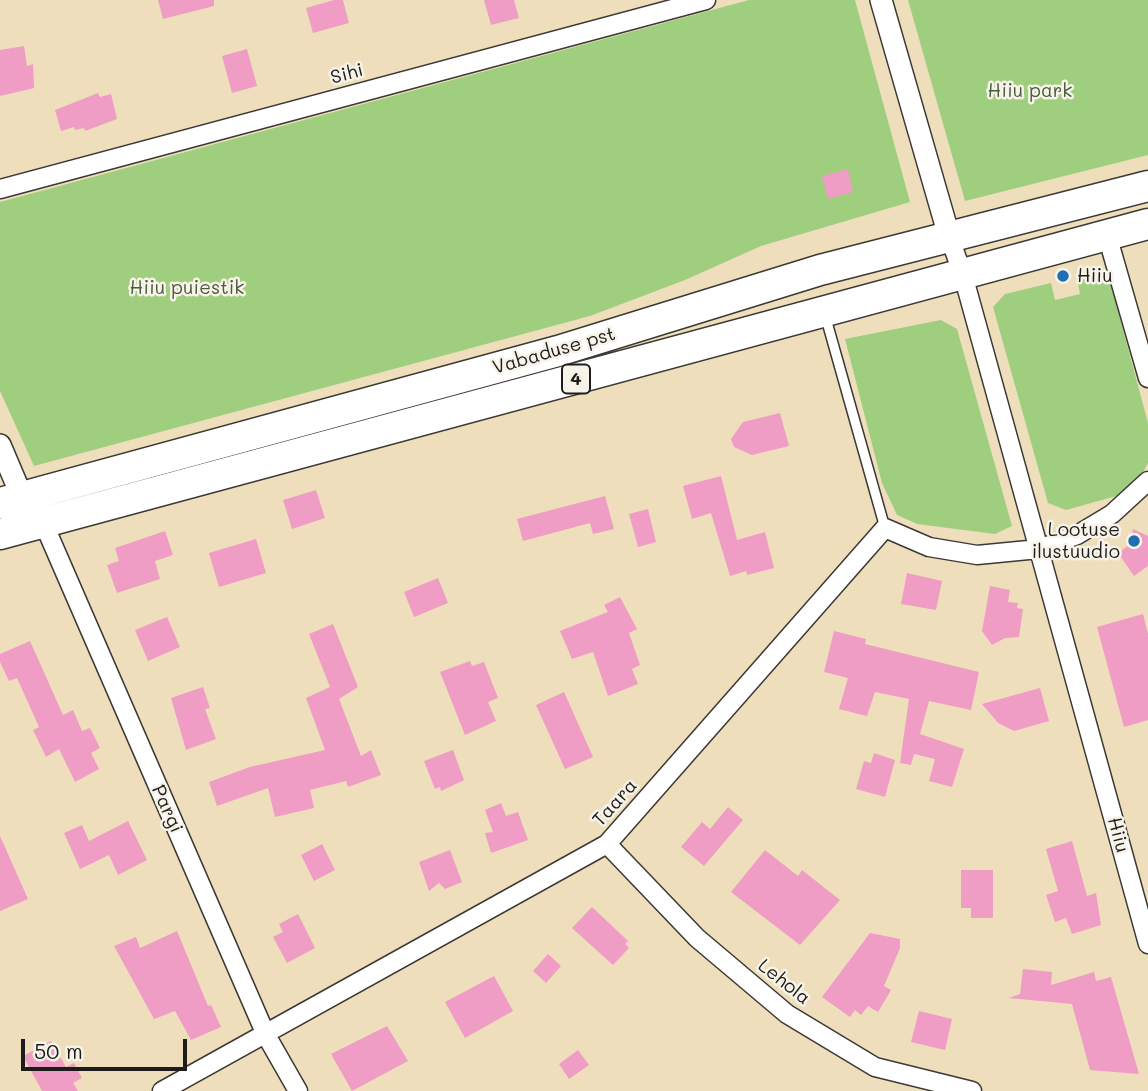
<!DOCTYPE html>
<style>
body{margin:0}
#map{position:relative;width:1148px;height:1091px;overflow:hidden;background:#eedebc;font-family:Mali,sans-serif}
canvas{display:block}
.scale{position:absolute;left:21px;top:1039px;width:166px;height:32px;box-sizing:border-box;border:4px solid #1c1c1c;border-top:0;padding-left:9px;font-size:21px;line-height:24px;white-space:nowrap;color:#1c1c1c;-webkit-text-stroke:5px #f7f3e8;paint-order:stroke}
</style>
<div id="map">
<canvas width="1148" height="1091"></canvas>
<div class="scale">50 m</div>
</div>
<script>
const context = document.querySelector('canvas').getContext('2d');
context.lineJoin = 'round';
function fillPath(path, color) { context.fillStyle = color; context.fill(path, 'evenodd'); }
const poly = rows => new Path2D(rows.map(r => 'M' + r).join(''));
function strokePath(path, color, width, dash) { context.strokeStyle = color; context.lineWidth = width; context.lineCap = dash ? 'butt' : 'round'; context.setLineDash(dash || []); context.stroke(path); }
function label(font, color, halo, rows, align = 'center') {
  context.font = font + ' Mali,sans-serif'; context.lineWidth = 5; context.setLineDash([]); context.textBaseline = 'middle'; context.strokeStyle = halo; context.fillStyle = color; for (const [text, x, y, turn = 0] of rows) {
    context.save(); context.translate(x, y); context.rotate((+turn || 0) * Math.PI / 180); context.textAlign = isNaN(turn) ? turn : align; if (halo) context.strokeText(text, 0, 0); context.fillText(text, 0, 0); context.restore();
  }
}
const green = poly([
 [749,0,855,0,910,202,761,246,685,280,590,316,34,466,0,391,0,202],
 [908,0,1148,0,1148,155,965,201],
 [1107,270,1148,423,1148,463,1142,474,1120,495,1066,510,1048,503,993,307,1005,294,1051,283,1055,300,1080,294,1077,278],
 [941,320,957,329,1012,526,995,534,917,524,897,515,882,483,845,339]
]);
const building = poly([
 [158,0,214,0,214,6,163,19],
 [334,0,343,0,349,23,313,33,306,8],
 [484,0,514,0,519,18,491,25],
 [24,46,27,66,33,64,34,88,0,96,0,50],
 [247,49,257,86,232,93,222,56],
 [98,93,100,97,111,94,117,119,85,131,84,128,75,130,74,127,61,131,55,110],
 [848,169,853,192,828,199,822,176],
 [780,413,789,446,752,455,734,447,731,439,743,422],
 [721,476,737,540,765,532,774,568,747,575,746,571,730,576,711,513,692,519,683,486],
 [316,490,325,518,292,529,283,500],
 [605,496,614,529,593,534,590,523,523,541,517,519],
 [648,509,656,542,638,547,629,514],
 [1133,529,1148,536,1148,566,1134,576,1118,553,1128,546],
 [165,531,173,555,155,561,160,579,117,593,107,565,119,561,115,548],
 [256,539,266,573,219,587,209,553],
 [907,573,942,581,936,610,901,604],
 [438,578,448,603,414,617,404,592],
 [990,586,1010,590,1008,602,1018,603,1017,608,1023,609,1019,637,1005,638,992,645,982,631],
 [620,597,637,629,629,633,640,665,632,669,638,684,608,696,593,652,572,659,560,631,608,612,604,605],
 [1143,614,1148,634,1148,720,1124,727,1097,627],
 [167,617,180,647,148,661,135,630],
 [333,624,358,687,339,699,361,756,371,750,381,775,348,787,346,781,310,790,314,808,275,817,268,788,217,806,209,782,250,767,325,750,306,698,330,687,309,634],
 [834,631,866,639,865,644,979,672,971,710,929,701,920,734,964,749,952,787,929,781,935,759,914,754,911,765,900,763,909,699,875,692,867,716,839,709,848,678,824,672],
 [30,641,63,715,73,710,82,731,90,728,100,748,91,753,99,769,75,782,59,749,46,757,33,730,39,727,17,678,9,681,0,662,0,654],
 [470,661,472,666,484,662,498,698,488,702,496,721,465,735,440,672],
 [203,687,210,708,205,709,216,739,186,750,171,698],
 [1040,688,1049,721,1014,731,998,723,982,704],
 [564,692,593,757,565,769,536,705],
 [453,750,464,780,441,791,440,787,435,789,424,761],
 [874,753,895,760,885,797,856,789,864,761,871,763],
 [501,803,506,816,518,812,528,840,491,853,485,833,493,832,485,810],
 [728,807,743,820,704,866,681,847,702,822,710,829],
 [128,821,147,860,118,875,109,855,80,869,64,833,82,825,89,841],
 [0,836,28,899,0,911],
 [1072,841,1087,896,1096,893,1101,925,1072,934,1066,918,1055,922,1046,895,1058,891,1046,849],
 [322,844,335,870,314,881,301,855],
 [450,850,462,882,445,889,439,883,429,891,419,862],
 [765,850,798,876,802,870,840,900,800,945,731,892],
 [961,870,993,870,993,918,971,918,971,908,961,908],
 [592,907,628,941,625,944,629,948,613,965,572,928],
 [298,914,315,948,287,963,273,937,283,932,279,924],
 [177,931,208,1006,211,1005,221,1027,191,1040,175,1011,154,1019,114,946,136,937,140,948],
 [870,933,900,939,900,948,884,986,891,990,878,1012,868,1006,861,1015,855,1010,850,1017,822,997],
 [548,954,561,966,546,983,533,971],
 [1023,969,1052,972,1051,985,1094,972,1096,981,1111,977,1139,1074,1090,1070,1072,1004,1009,998,1020,994],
 [494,976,513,1011,465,1038,445,1002],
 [919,1011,952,1019,945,1050,911,1042],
 [387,1026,408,1061,352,1091,331,1054],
 [51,1041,66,1067,74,1063,82,1078,73,1083,78,1091,42,1091,23,1056],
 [578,1050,589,1065,569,1079,559,1064]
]);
const service = poly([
 [825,315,885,528]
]);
const minor = poly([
 [0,189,706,0],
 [1107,235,1148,378],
 [949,236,963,275,1148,944],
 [43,522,266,1035,298,1091],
 [607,844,697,938,787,1014,875,1067,972,1091],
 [162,1091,607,844,885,528,929,547,977,555,1039,549,1077,535,1112,514,1148,481]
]);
const tertiary = poly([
 [881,0,949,236],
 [0,445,22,497,29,506]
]);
const trunk = poly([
 [0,503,558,351,820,270,1148,186],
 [0,534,1148,224]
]);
const markers = [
 [1063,276,7,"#1f6fb2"],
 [1134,541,7,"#1f6fb2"]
];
const shields = [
 [576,379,28]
];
const shieldNames = [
 ["4",576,379]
];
const streetNames = [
 ["Sihi",347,74,-15],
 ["Vabaduse pst",554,351,-16],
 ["Taara",615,803,-48],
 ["Pargi",167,809,66],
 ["Hiiu",1118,835,75],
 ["Lehola",784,982,38]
];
const parkNames = [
 ["Hiiu park",1030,91],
 ["Hiiu puiestik",187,288]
];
const poiNames = [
 ["Hiiu",1077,276],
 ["Lootuse",1120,530,"right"],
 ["ilustuudio",1120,552,"right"]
];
fillPath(green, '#9fcf7e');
fillPath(building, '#ef9dc5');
strokePath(service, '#3c3934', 12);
strokePath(minor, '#3c3934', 21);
strokePath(tertiary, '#3c3934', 24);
strokePath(trunk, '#3c3934', 33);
strokePath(service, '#fff', 9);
strokePath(minor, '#fff', 18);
strokePath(tertiary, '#fff', 21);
strokePath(trunk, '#fff', 30);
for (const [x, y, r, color] of markers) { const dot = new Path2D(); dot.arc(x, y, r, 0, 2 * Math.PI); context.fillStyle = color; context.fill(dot); strokePath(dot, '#f7f3e8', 2.5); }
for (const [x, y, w] of shields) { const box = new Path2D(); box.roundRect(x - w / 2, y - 14.5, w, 29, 5); context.fillStyle = '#f7f3e8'; context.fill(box); strokePath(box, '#1c1c1c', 2); }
label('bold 18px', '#1c1c1c', null, shieldNames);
label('19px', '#1c1c1c', '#f7f3e8', streetNames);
label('19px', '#4a5b3e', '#f7f3e8', parkNames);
label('19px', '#1c1c1c', '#f7f3e8', poiNames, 'left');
</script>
